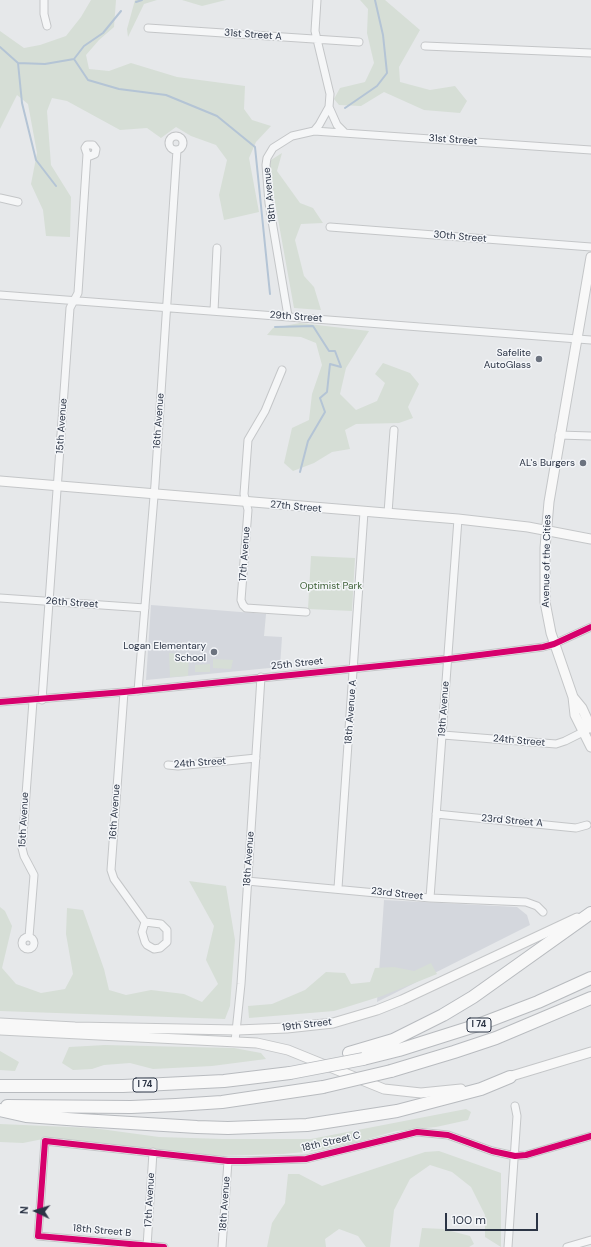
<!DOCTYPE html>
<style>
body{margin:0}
#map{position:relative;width:591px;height:1247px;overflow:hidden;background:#e6e8ea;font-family:"DM Sans",sans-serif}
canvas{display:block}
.north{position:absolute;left:16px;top:1191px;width:40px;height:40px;-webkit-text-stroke:3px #f4f6f9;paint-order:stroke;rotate:274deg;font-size:11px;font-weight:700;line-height:16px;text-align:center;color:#2b3445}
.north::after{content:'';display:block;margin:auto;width:14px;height:18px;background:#2b3445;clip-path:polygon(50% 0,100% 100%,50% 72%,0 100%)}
.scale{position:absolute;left:445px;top:1213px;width:93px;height:18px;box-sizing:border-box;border:2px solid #2b3445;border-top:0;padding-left:5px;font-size:12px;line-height:14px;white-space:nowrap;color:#2b3445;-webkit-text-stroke:3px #f4f6f9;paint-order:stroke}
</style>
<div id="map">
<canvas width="591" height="1247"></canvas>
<div class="north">N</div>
<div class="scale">100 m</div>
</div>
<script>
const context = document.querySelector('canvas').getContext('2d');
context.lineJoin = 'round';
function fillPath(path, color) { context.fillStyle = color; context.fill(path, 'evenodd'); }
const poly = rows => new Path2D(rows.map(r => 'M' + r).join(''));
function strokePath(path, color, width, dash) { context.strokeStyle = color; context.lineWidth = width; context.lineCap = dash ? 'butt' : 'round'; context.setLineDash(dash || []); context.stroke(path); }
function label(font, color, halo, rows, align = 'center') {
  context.font = font + ' "DM Sans",sans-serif'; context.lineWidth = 3; context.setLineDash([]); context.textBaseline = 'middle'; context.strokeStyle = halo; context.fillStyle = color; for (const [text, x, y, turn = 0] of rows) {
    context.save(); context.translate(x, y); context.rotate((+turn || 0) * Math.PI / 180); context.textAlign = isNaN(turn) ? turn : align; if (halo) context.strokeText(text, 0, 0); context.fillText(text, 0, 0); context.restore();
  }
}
const built = poly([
 [151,605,266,614,264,636,282,637,280,667,146,680],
 [384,900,517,907,527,915,530,925,377,1002]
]);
const green = poly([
 [91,0,116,0,114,27,99,40,86,55,89,69,109,71,131,63,177,77,245,86,244,109,252,120,271,126,256,142,249,158,259,212,224,220,219,195,227,160,216,145,191,136,176,127,161,138,147,128,120,130,67,101,52,98,47,111,51,165,71,197,70,237,46,236,43,210,31,184,37,153,28,104,17,95,0,129,0,31,24,48,40,45,66,36,81,17],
 [135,0,157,0,144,4,128,37,127,29],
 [182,0,226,0,202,6],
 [360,0,385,0,420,30,399,67,400,82,430,90,455,86,467,101,460,113,424,110,384,92,361,106,339,105,334,99,340,88,365,82,374,63,367,33,368,9],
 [282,153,277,171,300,203,313,208,323,223,301,224,295,240,304,276,314,287,321,310,294,308,269,169,271,160],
 [300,323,369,331,346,368,340,394,356,410,377,401,385,383,375,374,383,363,410,373,419,384,408,407,413,418,399,423,356,424,345,430,350,449,332,452,314,463,293,471,284,463,292,428,309,420,312,394,322,365,316,343,301,337,267,335,273,328],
 [311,556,355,558,352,611,308,609],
 [169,653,189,655,188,676,170,677],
 [213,659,233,660,231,669,213,668],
 [210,664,210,672,195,672,195,665],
 [189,881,226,886,235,940,230,1006,225,1019,0,1011,0,907,5,911,12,926,2,968,16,984,41,993,65,989,73,974,66,934,67,908,83,910,104,969,109,990,126,995,151,990,184,994,202,1002,218,984,206,960,214,926],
 [431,963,437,974,382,996,334,1011,249,1018,248,1006,272,1004,305,990,326,972,345,973,351,984,370,982,375,968,394,967,414,971],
 [105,1045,234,1048,261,1053,266,1059,212,1066,153,1069,130,1063,104,1065,92,1069,73,1070,62,1063,69,1047],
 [0,1051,19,1062,15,1071,0,1070],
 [466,1109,471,1112,468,1120,436,1127,396,1131,354,1143,315,1151,283,1154,219,1156,43,1139,23,1143,0,1142,0,1124,93,1128,159,1137,223,1139,311,1139],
 [439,1151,501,1173,501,1247,485,1237,485,1215,471,1187,452,1172,430,1165,410,1179,394,1210,390,1247,366,1247,358,1236,339,1229,325,1239,326,1247,267,1247,272,1223,285,1203,288,1174,299,1174,322,1186,425,1152],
 [422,1228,443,1229,470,1236,474,1244,469,1247,419,1247]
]);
const stream = poly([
 [136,2,142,0],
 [0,47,18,63,45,64,74,59,88,80,119,89,166,95,217,116,255,147,270,294],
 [74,59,84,46,103,33,121,11],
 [18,63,22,103,36,160,56,186],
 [345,108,377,86,387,73,383,35,375,0],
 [275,327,313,326,329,351,335,351,341,367,330,364,327,392,320,398,325,412,308,441,300,472]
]);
const street = poly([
 [44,0,44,14,47,26],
 [148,28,359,42],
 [425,46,591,53],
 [329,107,337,125,344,132],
 [314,131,591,150],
 '169 143a7 7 0 1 1 14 0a7 7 0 1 1-14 0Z',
 [0,198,18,202],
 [330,227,591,247],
 [0,295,591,340],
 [214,311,217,248],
 [288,316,269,203,266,165,267,158,273,148,292,136,314,131,319,125,329,107,330,94,315,31,317,0],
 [282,370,265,411,248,440,244,494,248,510,241,600,243,605,246,608,306,612],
 [559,435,591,436],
 [388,513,394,430],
 [0,598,145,608],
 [138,691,155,484,177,150],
 [124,692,111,870,114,879,145,922],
 [42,700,70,308,78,293,87,154,85,148,87,145,93,145,96,149,95,154,90,156,87,154],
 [0,702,124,692,448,659,543,647,554,644,591,627],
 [443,735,556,744,565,741,587,730],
 [168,765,178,766,256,758],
 [436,814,576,828,587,825],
 [247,881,430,898,526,902,537,906,543,912],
 [338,888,364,512],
 [430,898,458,519],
 [145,922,161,924,167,930,167,942,160,948,154,949,147,945,145,942,142,932,145,922],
 '22 943a6 6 0 1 1 12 0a6 6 0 1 1-12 0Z',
 [29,937,34,875,24,856,22,848,33,701],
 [235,1041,241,984,261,677],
 [147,1247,153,1152],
 [164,1247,38,1236,45,1141,228,1161,245,1161,306,1159,417,1132,448,1135,492,1151,515,1156,526,1155,591,1136],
 [222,1247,228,1161],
 [508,1247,517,1116,515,1106],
 [567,1247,591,1240]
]);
const secondary = poly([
 [591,257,549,502,545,548,545,602,551,633,573,697,575,715,591,747],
 [0,481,458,519,528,527,591,539],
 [573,697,582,708,591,728],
 [0,1023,75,1027,237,1030,287,1028,333,1023,377,1010,402,1000,577,918],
 [0,1030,257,1043,288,1050,384,1089,421,1093,461,1089],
 [505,1078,591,1052]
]);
const highway = poly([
 [349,1053,393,1040,443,1015,473,997,591,913],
 [363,1059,399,1050,478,1025,538,1002,591,978],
 [391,1071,454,1052,496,1038,591,998],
 [0,1086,123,1086,224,1081,290,1073],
 [7,1106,131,1107,176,1105,222,1102,323,1087],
 [0,1110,26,1116,81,1120,197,1127,228,1128,307,1125,397,1111,481,1089,510,1077]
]);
const highwayBridge = poly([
 [290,1073,363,1059],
 [323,1087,391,1071]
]);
const cycleway = poly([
 [0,702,124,692,448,659,543,647,554,644,591,627],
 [164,1247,38,1236,45,1141,228,1161,245,1161,306,1159,417,1132,448,1135,492,1151,515,1156,526,1155,591,1136]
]);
const markers = [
 [539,359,4,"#6c737f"],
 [583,463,4,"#6c737f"],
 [214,652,4,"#6c737f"]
];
const shields = [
 [479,1025,24],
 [145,1085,24]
];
const shieldNames = [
 ["I 74",479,1025],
 ["I 74",145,1085]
];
const streetNames = [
 ["31st Street A",253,35,4],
 ["31st Street",453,140,4],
 ["18th Avenue",270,195,-96],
 ["30th Street",460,237,5],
 ["29th Street",296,317,4],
 ["16th Avenue",159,421,-86],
 ["15th Avenue",62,426,-86],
 ["27th Street",296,507,5],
 ["17th Avenue",245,554,-86],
 ["Avenue of the Cities",547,561,-89],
 ["26th Street",72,603,4],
 ["25th Street",297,664,-6],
 ["19th Avenue",444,709,-86],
 ["18th Avenue A",351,712,-86],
 ["24th Street",519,741,5],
 ["24th Street",200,763,-4],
 ["16th Avenue",115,812,-86],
 ["15th Avenue",24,820,-87],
 ["23rd Street A",512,821,5],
 ["18th Avenue",249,859,-86],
 ["23rd Street",397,894,6],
 ["19th Street",307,1025,-7],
 ["18th Street C",331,1142,-13],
 ["17th Avenue",150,1200,-87],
 ["18th Avenue",225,1204,-86],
 ["18th Street B",102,1231,5]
];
const poiNames = [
 ["Safelite",531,353],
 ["AutoGlass",531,365],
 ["AL's Burgers",575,463],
 ["Logan Elementary",206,646],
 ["School",206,658]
];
const parkNames = [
 ["Optimist Park",331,586]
];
fillPath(built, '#d4d7dd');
fillPath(green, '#d6ded6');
strokePath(stream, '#b4c4d5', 2);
strokePath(street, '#c4c6c8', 9);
strokePath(secondary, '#c4c6c8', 11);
strokePath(highway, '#b8bbbf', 14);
strokePath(street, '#f5f6f7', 7);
strokePath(secondary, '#f8f8f8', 9);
strokePath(highway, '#f8f8f8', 12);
strokePath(highwayBridge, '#b8bbbf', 14, []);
strokePath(highwayBridge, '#f8f8f8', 12);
strokePath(cycleway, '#d6006c', 6);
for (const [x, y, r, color] of markers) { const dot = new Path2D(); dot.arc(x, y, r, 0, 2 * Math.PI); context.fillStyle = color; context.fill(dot); strokePath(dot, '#f4f6f9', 1.5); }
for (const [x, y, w] of shields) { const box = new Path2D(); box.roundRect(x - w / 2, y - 7, w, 14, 3); context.fillStyle = '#f4f6f9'; context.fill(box); strokePath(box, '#2b3445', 1); }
label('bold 9px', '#2b3445', null, shieldNames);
label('10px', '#2b3445', '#f4f6f9', streetNames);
label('10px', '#2b3445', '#f4f6f9', poiNames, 'right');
label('10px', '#3f6138', '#f4f6f9', parkNames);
</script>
